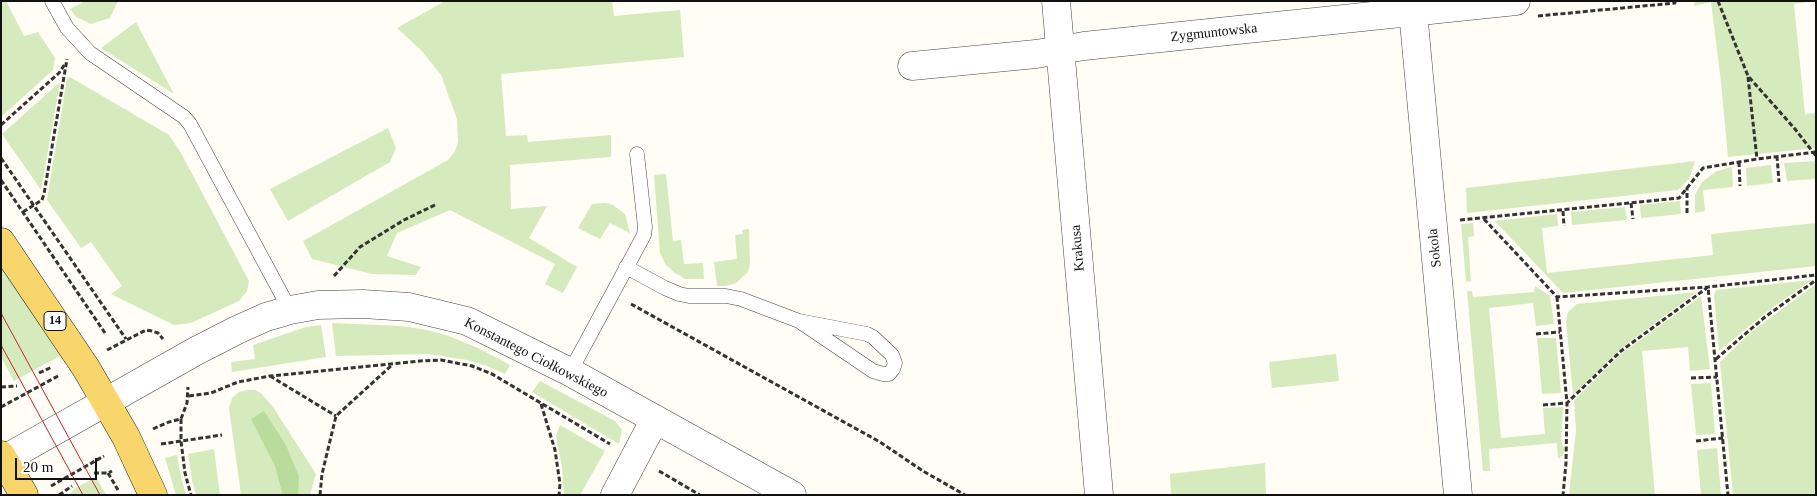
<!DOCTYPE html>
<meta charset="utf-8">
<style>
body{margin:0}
#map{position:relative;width:1817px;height:496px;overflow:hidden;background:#fffdf5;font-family:Georgia,serif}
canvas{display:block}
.frame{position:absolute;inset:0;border:2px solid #111;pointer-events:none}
.scale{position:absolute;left:15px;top:458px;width:82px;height:22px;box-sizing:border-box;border:2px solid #111;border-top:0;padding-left:6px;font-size:15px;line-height:18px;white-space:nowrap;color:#111;-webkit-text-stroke:4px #fff;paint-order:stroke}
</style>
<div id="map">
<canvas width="1817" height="496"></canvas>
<div class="frame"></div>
<div class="scale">20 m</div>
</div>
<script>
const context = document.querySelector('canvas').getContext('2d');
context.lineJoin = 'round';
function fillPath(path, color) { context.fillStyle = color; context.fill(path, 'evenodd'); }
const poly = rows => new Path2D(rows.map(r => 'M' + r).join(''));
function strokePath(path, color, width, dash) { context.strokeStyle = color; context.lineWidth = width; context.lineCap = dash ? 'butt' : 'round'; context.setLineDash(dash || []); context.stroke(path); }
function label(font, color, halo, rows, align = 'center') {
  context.font = font + ' Georgia,serif'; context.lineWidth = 5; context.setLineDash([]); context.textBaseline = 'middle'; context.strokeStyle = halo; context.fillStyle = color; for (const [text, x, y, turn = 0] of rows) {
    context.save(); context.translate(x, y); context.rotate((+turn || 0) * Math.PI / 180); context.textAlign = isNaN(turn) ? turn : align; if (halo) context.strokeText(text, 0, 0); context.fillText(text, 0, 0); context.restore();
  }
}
const green = poly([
 [1,1,6,1,24,36,38,32,55,58,53,70,1,117],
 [85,1,118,1,110,18,91,24,76,17,70,9],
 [445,1,612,1,614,16,680,10,684,57,501,74,506,136,527,135,528,142,611,135,611,157,510,165,511,209,547,206,529,238,577,267,563,293,545,284,555,264,450,210,397,233,387,256,421,267,416,275,372,274,312,259,303,241,448,160,455,151,458,142,457,119,441,75,422,51,397,28],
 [1695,1,1816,1,1794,4,1805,114,1816,113,1816,148,1728,157,1721,82,1711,2,1694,6],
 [136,22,174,94,101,48],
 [70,77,169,135,181,153,249,281,247,291,239,301,191,323,174,325,111,294,122,286,91,242,81,248,47,200,67,78],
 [60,82,41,190,2,134],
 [388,128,396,148,390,162,288,221,270,189],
 [1695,161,1689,179,1678,190,1467,213,1466,188],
 [1816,161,1816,185,1815,179,1787,181,1784,163],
 [1771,165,1773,183,1747,186,1746,168],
 [1732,167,1733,187,1703,190,1705,211,1695,213,1695,195,1702,182,1717,171],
 [666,174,673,241,681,240,684,264,703,263,704,279,685,279,675,273,666,265,660,253,654,175],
 [1680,201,1681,214,1641,218,1640,205],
 [606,203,613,205,625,214,630,233,610,223,600,239,578,228,592,204],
 [1625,207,1627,220,1572,225,1571,212],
 [1557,214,1558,226,1542,228,1547,273,1713,255,1711,234,1816,223,1816,266,1563,293,1495,221],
 [1473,223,1474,236,1468,237,1471,281,1466,282,1461,224],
 [749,229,750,265,748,272,736,283,726,286,717,286,714,262,737,259,735,235,743,234,742,230],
 [1,268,62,355,14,381,1,357],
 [1812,280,1769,310,1719,351,1714,295,1716,290],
 [1816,284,1816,495,1733,495,1720,362,1751,332],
 [1535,286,1550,296,1554,324,1536,326,1533,303,1489,308,1501,438,1545,434,1543,408,1563,407,1561,442,1565,450,1563,455,1558,459,1557,443,1489,449,1490,471,1483,471,1467,291,1472,291,1473,297,1534,292],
 [1697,292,1627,344,1573,395,1566,321,1568,312,1577,304],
 [1701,296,1710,369,1690,371,1688,347,1642,351,1655,495,1569,495,1576,430,1574,400,1621,354],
 [332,323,401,326,427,330,449,336,478,348,510,365,505,374,487,366,467,360,429,354,336,356],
 [321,325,326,357,232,372,231,362,255,359,253,345,306,327],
 [1537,338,1556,338,1561,393,1542,394],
 [1336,354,1339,381,1272,388,1269,362],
 [540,381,615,421,622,430,619,444,532,392],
 [1711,383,1715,434,1696,435,1691,384],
 [247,390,255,390,261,393,273,407,316,474,310,495,241,495,229,408,232,398,239,392],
 [560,425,605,451,580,495,564,495,562,467,556,436],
 [1717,448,1721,495,1701,495,1697,450],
 [214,449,220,495,196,495,192,480,188,454],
 [177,455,181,477,186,495,176,495,165,458],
 [1265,463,1266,495,1171,495,1170,474],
 [96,477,106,495,69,495,74,489]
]);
const forest = poly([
 [264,411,286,445,299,477,298,495,281,495,282,492,275,466,251,419]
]);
const path = poly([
 [1718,1,1748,76,1795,129,1816,156],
 [1538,16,1675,3,1674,1],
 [1748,77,1757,159],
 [1,125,59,73,65,64],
 [1777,156,1779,182],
 [1,158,126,339],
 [1739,162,1740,186],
 [1,180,105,333],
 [1631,203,1633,219],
 [1563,211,1564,226],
 [23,212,42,200,44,194,67,59],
 [1687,213,1687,188],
 [1484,219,1557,297,1708,287,1816,275],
 [1460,220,1679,198,1703,168,1757,159,1816,152],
 [334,276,360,247,404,220,437,204],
 [1557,297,1567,403,1566,463,1563,495],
 [631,304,880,442,923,471,965,495],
 [1536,334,1560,332],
 [107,350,146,330,152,331,158,333,163,339],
 [1716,359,1765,317,1816,280],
 [39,373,52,367],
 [270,376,336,416],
 [1691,378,1717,377],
 [1,387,17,386],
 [189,396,211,393,238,382,270,376,420,361,441,360,472,366,492,374,610,444],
 [541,404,555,450,560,484,559,495],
 [1543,405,1567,403,1621,351,1708,287,1728,495],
 [1,407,58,376],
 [181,419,181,441,185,473,191,495],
 [153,429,169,422,181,419,187,403,188,387],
 [1696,441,1723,438],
 [161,444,222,435],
 [659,471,700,495],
 [94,473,108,473,112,471],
 [108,473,118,490],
 [51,486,104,456],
 [59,495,72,486],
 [320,495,322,474,336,416,392,365]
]);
const service = poly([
 [52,1,67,28,90,53,184,117,190,124,290,310],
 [626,267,665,288,679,294,689,296,726,296,741,299,799,321,867,334,873,337,892,355,895,363,893,369,889,374,883,374,873,371,799,321],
 [570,372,644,235,645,227,637,154]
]);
const minor = poly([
 [1056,1,1099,495],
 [1412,1,1458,495],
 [912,66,1036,54,1084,46,1516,1],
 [1,461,196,351,237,330,266,317,290,310,318,305,363,304,409,307,467,321,570,372,792,495],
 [615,495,655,419]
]);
const primary = poly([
 [1,242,86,368,126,437,153,495],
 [1,455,24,495]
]);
const tram = poly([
 [1,313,100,495],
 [1,345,83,495]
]);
const shields = [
 [55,321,22]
];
const shieldNames = [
 ["14",55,321]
];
const streetNames = [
 ["Zygmuntowska",1214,33,-6],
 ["Krakusa",1078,248,-95],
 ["Sokola",1435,248,-96],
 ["Konstantego Ciołkowskiego",536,358,27]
];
fillPath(green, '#d5ebbd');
fillPath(forest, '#b9dc9c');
strokePath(service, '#444', 15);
strokePath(minor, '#444', 29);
strokePath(primary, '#222', 29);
strokePath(path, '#333', 3, [5, 2.5]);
strokePath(service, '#fff', 14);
strokePath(minor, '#fff', 28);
strokePath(primary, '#f9d66b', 28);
strokePath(tram, '#c4262e', 1);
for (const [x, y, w] of shields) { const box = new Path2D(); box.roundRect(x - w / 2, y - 9.5, w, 19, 4); context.fillStyle = '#fff'; context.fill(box); strokePath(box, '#111', 1); }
label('bold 12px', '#111', null, shieldNames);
label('14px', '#111', '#fff', streetNames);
</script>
